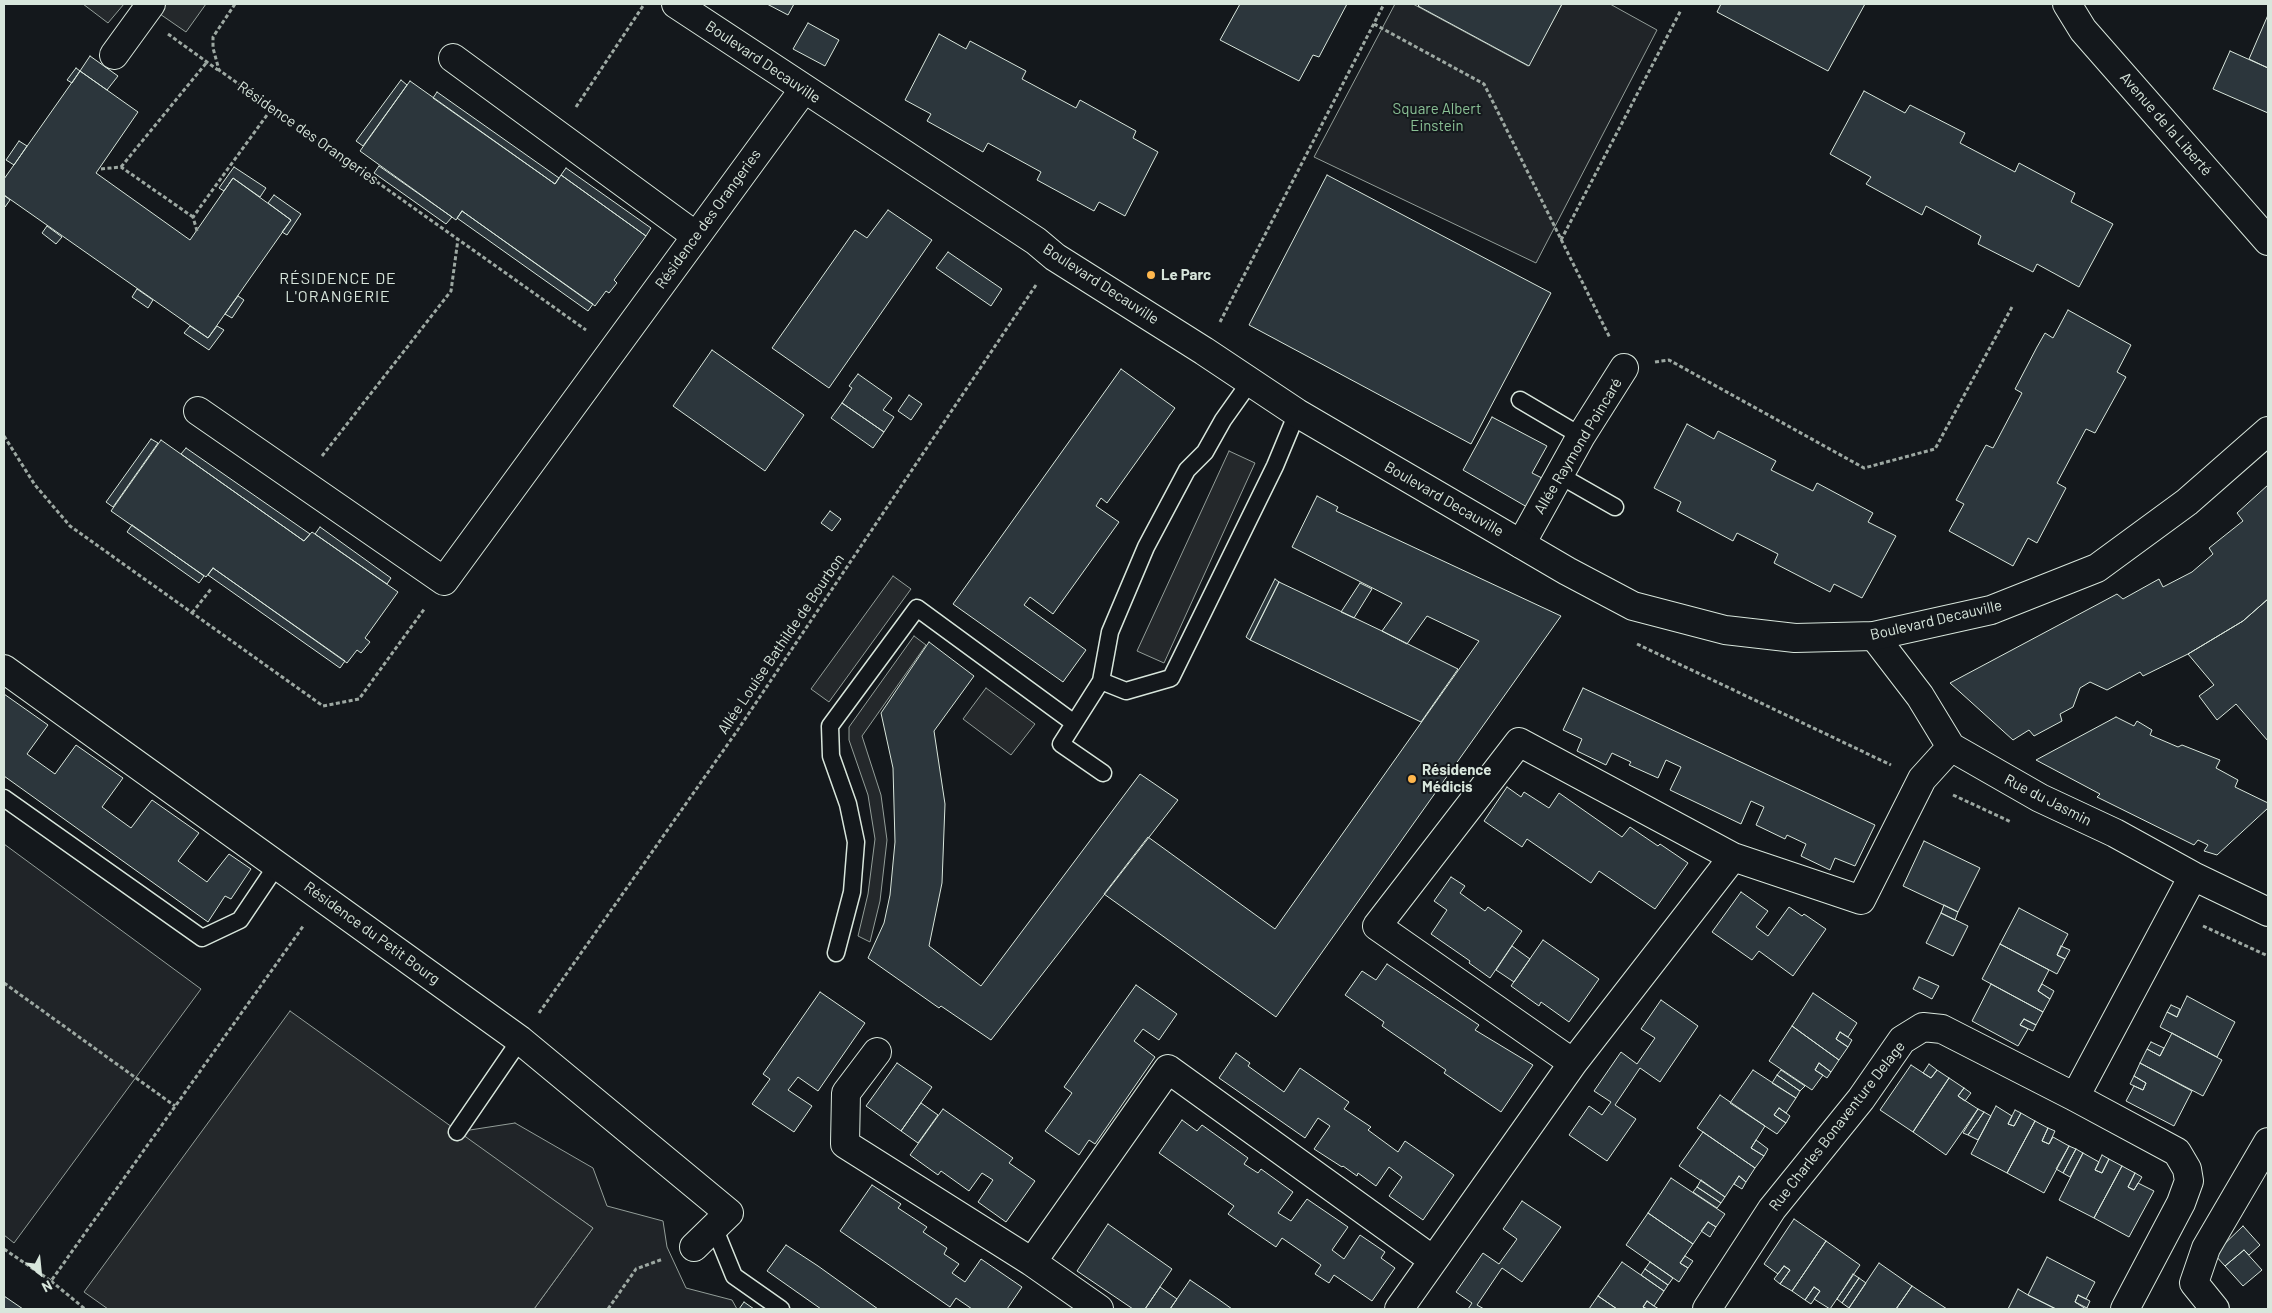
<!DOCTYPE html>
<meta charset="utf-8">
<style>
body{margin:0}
#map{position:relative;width:2272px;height:1313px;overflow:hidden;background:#14181c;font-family:Barlow,sans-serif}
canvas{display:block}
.frame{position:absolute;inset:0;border:5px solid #d8e6dc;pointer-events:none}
.north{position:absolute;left:15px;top:1248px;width:50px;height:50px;-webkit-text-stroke:4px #14181c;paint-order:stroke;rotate:152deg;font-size:14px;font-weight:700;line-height:20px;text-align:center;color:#d8e6dc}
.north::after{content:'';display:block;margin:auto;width:18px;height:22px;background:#d8e6dc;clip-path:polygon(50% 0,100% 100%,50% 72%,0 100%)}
</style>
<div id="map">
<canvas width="2272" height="1313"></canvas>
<div class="frame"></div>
<div class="north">N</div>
</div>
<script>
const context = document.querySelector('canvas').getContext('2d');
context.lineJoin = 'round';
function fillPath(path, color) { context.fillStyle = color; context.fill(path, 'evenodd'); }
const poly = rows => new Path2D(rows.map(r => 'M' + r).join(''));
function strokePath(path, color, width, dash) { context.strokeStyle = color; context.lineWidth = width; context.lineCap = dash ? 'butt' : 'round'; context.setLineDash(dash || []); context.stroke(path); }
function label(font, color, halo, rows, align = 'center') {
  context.font = font + ' Barlow,sans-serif'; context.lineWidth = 4; context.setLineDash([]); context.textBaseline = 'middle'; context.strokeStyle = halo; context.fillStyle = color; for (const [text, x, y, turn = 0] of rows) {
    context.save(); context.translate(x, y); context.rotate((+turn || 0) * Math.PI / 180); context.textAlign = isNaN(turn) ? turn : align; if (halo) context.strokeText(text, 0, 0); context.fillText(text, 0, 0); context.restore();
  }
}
const green = poly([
 [1395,4,1413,4,1528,66,1562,4,1610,4,1657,30,1536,263,1314,157,1395,4],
 [4,844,201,989,14,1243,4,1235,4,844],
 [515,1123,593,1168,607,1206,663,1221,667,1247,686,1288,732,1300,737,1309,534,1309,593,1228,457,1132,515,1123]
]);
const parking = poly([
 [83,4,124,4,108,23,83,4],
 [163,4,206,4,186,32,157,12,163,4],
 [1229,451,1255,463,1164,663,1137,651,1229,451],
 [893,576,911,589,829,702,811,689,893,576],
 [914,636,926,645,862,736,881,795,887,840,880,901,870,942,858,936,868,894,875,839,868,795,849,740,849,727,914,636],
 [986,688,1035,724,1011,755,963,719,986,688],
 [290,1011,593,1228,534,1309,108,1309,84,1292,290,1011]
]);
const building = poly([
 [767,4,794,4,788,15,767,4],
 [1240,4,1347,4,1319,57,1313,55,1299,81,1220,40,1240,4],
 [1420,4,1562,4,1529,66,1418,6,1420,4],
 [1721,4,1865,4,1828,71,1717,12,1721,4],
 [2268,15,2268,68,2249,59,2268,15],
 [808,23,839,40,825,66,793,49,808,23],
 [939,34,966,49,970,41,1026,71,1022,79,1076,108,1080,100,1136,131,1133,138,1158,152,1125,216,1099,202,1094,211,1037,180,1041,172,988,143,983,152,927,121,931,114,905,100,939,34],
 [2230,51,2268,68,2268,113,2213,89,2230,51],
 [90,56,118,76,107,90,80,71,90,56],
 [76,68,80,71,72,83,67,80,76,68],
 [80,71,138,112,96,173,190,240,233,178,291,220,208,338,4,195,4,179,80,71],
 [401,80,407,85,363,146,356,141,401,80],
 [410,81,555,184,561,175,646,236,614,280,617,283,609,293,606,291,595,306,462,211,456,220,360,151,410,81],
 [1864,91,1905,113,1910,105,1965,133,1960,143,2015,172,2019,163,2075,193,2071,202,2113,224,2079,287,2037,264,2033,272,1978,244,1981,236,1926,206,1922,215,1866,184,1871,177,1830,154,1864,91],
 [437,92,559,178,555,184,433,98,437,92],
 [19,141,27,146,14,165,6,160,19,141],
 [379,166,452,217,446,224,374,173,379,166],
 [234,167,266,188,260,197,233,178,224,191,219,188,234,167],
 [566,168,651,228,646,236,561,175,566,168],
 [1327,175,1551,293,1471,444,1249,325,1327,175],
 [4,195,10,200,5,207,4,206,4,195],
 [274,195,301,214,287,235,282,232,291,220,268,203,274,195],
 [888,210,932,240,829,388,772,348,855,230,867,238,888,210],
 [462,211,593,304,588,311,457,218,462,211],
 [47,226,62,237,56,244,42,233,47,226],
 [948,252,1002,289,991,306,936,268,948,252],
 [137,289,153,300,148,308,132,297,137,289],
 [238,296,244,300,232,318,225,314,238,296],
 [2068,310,2131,345,2117,372,2126,377,2095,433,2086,429,2057,483,2066,488,2037,543,2028,538,2013,566,1949,531,1964,504,1956,500,1986,445,1993,448,2022,393,2015,389,2037,347,2045,333,2053,338,2068,310],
 [190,326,208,338,217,326,224,330,209,350,184,333,190,326],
 [712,350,804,415,765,471,673,406,712,350],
 [1121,369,1175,408,1107,503,1101,498,1096,506,1119,522,1053,614,1030,597,1024,605,1086,650,1063,682,953,604,1121,369],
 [858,374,892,398,883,410,894,417,884,432,842,403,852,388,849,386,858,374],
 [909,395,922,404,911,420,898,411,909,395],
 [842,403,884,432,873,448,831,418,842,403],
 [1492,417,1547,446,1532,473,1542,478,1527,507,1463,470,1492,417],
 [1687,424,1714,439,1718,431,1776,461,1771,470,1813,491,1817,483,1873,513,1868,522,1896,536,1862,598,1834,584,1830,592,1774,563,1778,554,1737,533,1733,541,1677,511,1681,502,1654,488,1687,424],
 [151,439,158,443,113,507,106,502,151,439],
 [161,440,304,541,312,532,398,592,365,638,370,642,361,653,357,650,347,663,213,568,206,577,111,511,161,440],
 [186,448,310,534,304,541,181,454,186,448],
 [2268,485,2268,599,2243,621,2188,654,2143,676,2140,672,2107,690,2090,682,2080,688,2073,707,2060,714,2062,721,2034,736,2029,730,2013,740,1950,683,2117,594,2123,599,2159,579,2163,587,2192,572,2213,554,2209,548,2243,521,2237,513,2268,485],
 [1317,496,1338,507,1336,511,1561,616,1276,1017,1104,894,1148,837,1275,929,1479,641,1427,616,1407,644,1382,631,1402,603,1292,547,1317,496],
 [830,511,841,519,832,531,821,523,830,511],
 [132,525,204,576,199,583,127,532,132,525],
 [320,527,391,578,387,584,315,534,320,527],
 [213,568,345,661,340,668,208,575,213,568],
 [1275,579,1279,582,1250,640,1246,637,1275,579],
 [1279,582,1382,631,1458,669,1421,722,1250,640,1279,582],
 [1360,583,1372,589,1354,618,1341,612,1360,583],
 [2268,599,2268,741,2236,704,2217,720,2199,696,2214,685,2188,654,2243,621,2268,599],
 [929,642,974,676,934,731,945,804,942,883,929,946,981,986,1140,774,1178,800,991,1040,941,1006,939,1008,868,958,884,923,890,895,895,842,893,768,881,713,929,642],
 [1583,688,1875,825,1855,866,1835,858,1830,870,1801,856,1806,844,1787,835,1785,839,1756,825,1764,807,1751,801,1741,824,1670,790,1681,767,1666,760,1658,778,1629,765,1631,762,1612,753,1606,765,1577,751,1582,739,1563,730,1583,688],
 [4,694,48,725,27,754,55,774,76,745,123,778,102,807,131,828,152,800,199,833,178,861,207,882,229,854,251,869,231,899,225,896,208,922,4,776,4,694],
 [2116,717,2134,726,2137,721,2152,730,2150,735,2178,747,2182,745,2220,760,2216,768,2238,780,2235,787,2268,803,2268,808,2217,855,2204,851,2208,845,2198,840,2194,845,2097,797,2100,794,2036,760,2116,717],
 [1507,787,1521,797,1524,792,1549,808,1559,793,1622,837,1630,827,1658,846,1660,844,1688,863,1655,909,1599,871,1591,883,1527,839,1522,847,1484,821,1507,787],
 [1924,841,1980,868,1958,912,1903,886,1924,841],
 [1451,877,1465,886,1460,893,1485,911,1488,907,1522,931,1490,978,1469,963,1470,961,1431,934,1447,910,1434,901,1451,877],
 [1741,892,1768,911,1756,927,1768,936,1789,907,1802,916,1804,914,1826,929,1793,976,1759,951,1752,960,1712,932,1741,892],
 [1944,905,1958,912,1955,920,1941,913,1944,905],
 [2019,908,2068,934,2057,955,2065,959,2057,974,2000,944,2019,908],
 [1941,913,1968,926,1953,956,1926,943,1941,913],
 [1543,940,1599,979,1569,1022,1541,1002,1539,1006,1511,986,1543,940],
 [2000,944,2049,970,2038,991,2050,999,2043,1012,1982,979,2000,944],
 [1512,946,1530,959,1514,982,1496,970,1512,946],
 [2061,946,2070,950,2065,959,2057,955,2061,946],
 [1387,964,1479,1025,1475,1030,1533,1065,1501,1112,1444,1073,1446,1070,1382,1026,1384,1022,1345,995,1362,971,1376,980,1387,964],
 [1919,977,1939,986,1932,999,1913,989,1919,977],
 [1991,984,2043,1012,2036,1025,2024,1019,2020,1025,2028,1029,2018,1046,1972,1021,1991,984],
 [2042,984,2054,991,2050,999,2038,991,2042,984],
 [1136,985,1177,1014,1159,1040,1143,1029,1134,1041,1155,1057,1095,1144,1089,1140,1079,1155,1045,1131,1072,1093,1064,1087,1136,985],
 [820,992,865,1023,818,1091,798,1077,788,1090,812,1106,794,1132,752,1104,770,1079,763,1074,820,992],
 [1813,993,1857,1023,1848,1037,1840,1032,1836,1039,1848,1047,1839,1060,1792,1026,1813,993],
 [2187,996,2235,1022,2217,1057,2160,1027,2167,1012,2177,1017,2187,996],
 [1661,1000,1698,1026,1660,1082,1640,1068,1615,1105,1636,1119,1607,1161,1569,1135,1589,1106,1602,1115,1611,1102,1594,1091,1621,1052,1637,1064,1655,1038,1641,1029,1661,1000],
 [2171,1005,2180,1009,2177,1017,2167,1012,2171,1005],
 [2024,1019,2036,1025,2033,1031,2020,1025,2024,1019],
 [1792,1026,1839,1060,1831,1072,1819,1063,1815,1070,1823,1075,1812,1090,1769,1061,1792,1026],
 [1840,1032,1852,1040,1848,1047,1836,1039,1840,1032],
 [2172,1033,2222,1060,2203,1096,2140,1063,2147,1049,2160,1056,2172,1033],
 [2151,1042,2164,1048,2160,1056,2147,1049,2151,1042],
 [1236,1053,1250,1063,1248,1066,1284,1092,1300,1068,1349,1102,1344,1109,1371,1127,1368,1130,1398,1152,1405,1141,1454,1175,1423,1220,1389,1196,1402,1177,1389,1167,1376,1186,1358,1173,1357,1176,1343,1166,1342,1167,1314,1149,1330,1126,1318,1118,1305,1138,1219,1078,1236,1053],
 [897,1063,932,1087,901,1131,866,1106,897,1063],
 [1819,1063,1831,1072,1827,1078,1815,1070,1819,1063],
 [2140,1063,2192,1091,2174,1126,2126,1101,2134,1086,2143,1090,2146,1083,2134,1076,2140,1063],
 [1929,1064,1937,1070,1931,1078,1923,1073,1929,1064],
 [1911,1065,1931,1078,1937,1070,1949,1078,1913,1132,1880,1110,1911,1065],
 [1753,1070,1796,1098,1786,1113,1779,1108,1774,1115,1786,1123,1777,1134,1730,1103,1753,1070],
 [1781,1070,1805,1086,1800,1091,1777,1075,1781,1070],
 [1777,1075,1800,1091,1796,1098,1772,1083,1777,1075],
 [2134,1076,2146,1083,2143,1090,2130,1084,2134,1076],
 [1949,1078,1964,1088,1958,1096,1978,1109,1946,1155,1913,1132,1949,1078],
 [1964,1088,1971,1093,1965,1101,1958,1096,1964,1088],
 [1720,1095,1765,1126,1751,1148,1764,1156,1755,1168,1697,1128,1720,1095],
 [921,1103,938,1115,918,1143,901,1131,921,1103],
 [1996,1106,2012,1116,2008,1124,2014,1126,2021,1113,2035,1121,2007,1173,1971,1154,1996,1106],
 [1779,1108,1790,1116,1786,1123,1774,1115,1779,1108],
 [943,1109,1013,1158,1009,1163,1035,1181,1006,1222,978,1202,993,1180,982,1173,969,1191,941,1171,938,1175,910,1155,943,1109],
 [1978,1109,1984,1112,1968,1135,1963,1133,1978,1109],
 [2015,1110,2021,1113,2014,1126,2008,1124,2015,1110],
 [1984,1112,1991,1116,1978,1140,1968,1135,1984,1112],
 [1182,1120,1197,1131,1202,1125,1248,1158,1244,1164,1258,1173,1261,1169,1293,1192,1278,1213,1291,1221,1307,1199,1348,1227,1332,1250,1344,1259,1360,1235,1385,1252,1381,1258,1395,1268,1372,1301,1334,1275,1329,1283,1315,1274,1321,1265,1282,1238,1276,1247,1228,1214,1234,1206,1159,1153,1182,1120],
 [2035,1121,2048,1128,2042,1141,2049,1144,2053,1137,2069,1146,2044,1193,2007,1173,2035,1121],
 [2048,1128,2055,1131,2049,1144,2042,1141,2048,1128],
 [1703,1132,1755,1168,1746,1182,1739,1176,1725,1197,1679,1166,1703,1132],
 [1756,1140,1768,1149,1764,1156,1751,1148,1756,1140],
 [2069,1146,2076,1149,2063,1173,2056,1169,2069,1146],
 [2076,1149,2083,1153,2070,1177,2063,1173,2076,1149],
 [2083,1153,2099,1162,2095,1170,2102,1173,2109,1159,2122,1166,2094,1218,2059,1200,2083,1153],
 [2102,1155,2109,1159,2102,1173,2095,1170,2102,1155],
 [2122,1166,2135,1173,2128,1187,2134,1190,2138,1183,2154,1191,2129,1237,2094,1218,2122,1166],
 [2135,1173,2142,1177,2134,1190,2128,1187,2135,1173],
 [1739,1176,1746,1182,1742,1189,1734,1184,1739,1176],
 [1671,1178,1725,1214,1716,1227,1708,1222,1693,1244,1648,1213,1671,1178],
 [1701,1180,1725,1197,1721,1203,1697,1187,1701,1180],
 [872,1185,901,1204,898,1208,927,1227,923,1232,947,1248,944,1254,959,1264,952,1273,965,1282,981,1259,1022,1287,1007,1309,972,1309,956,1298,950,1307,840,1231,872,1185],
 [1697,1187,1721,1203,1717,1208,1693,1192,1697,1187],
 [1522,1201,1561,1227,1522,1282,1502,1268,1477,1305,1484,1309,1468,1309,1472,1303,1456,1292,1483,1253,1499,1264,1517,1239,1503,1229,1522,1201],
 [1648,1213,1693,1244,1680,1263,1688,1268,1679,1282,1626,1245,1648,1213],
 [1794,1219,1826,1241,1792,1291,1780,1284,1790,1270,1784,1266,1778,1274,1764,1264,1794,1219],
 [1708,1222,1716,1227,1710,1237,1701,1231,1708,1222],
 [1108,1224,1172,1269,1145,1309,1133,1309,1077,1271,1108,1224],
 [2243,1226,2260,1245,2249,1255,2244,1250,2225,1266,2214,1254,2243,1226],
 [1826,1241,1860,1265,1830,1309,1814,1299,1820,1291,1814,1287,1805,1300,1792,1291,1826,1241],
 [786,1245,818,1266,878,1309,821,1309,767,1271,786,1245],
 [2244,1250,2262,1270,2243,1286,2225,1266,2244,1250],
 [1685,1256,1693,1261,1688,1268,1680,1263,1685,1256],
 [2047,1257,2095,1282,2086,1299,2078,1295,2075,1302,2086,1309,2056,1309,2028,1295,2047,1257],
 [1622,1262,1664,1291,1654,1306,1647,1301,1643,1307,1647,1309,1617,1309,1598,1296,1622,1262],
 [1650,1262,1673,1278,1668,1285,1645,1269,1650,1262],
 [1879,1263,1912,1286,1896,1309,1852,1309,1849,1308,1879,1263],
 [1784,1266,1790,1270,1780,1284,1774,1279,1784,1266],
 [1645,1269,1668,1285,1664,1291,1641,1275,1645,1269],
 [1853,1274,1859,1278,1842,1303,1837,1299,1853,1274],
 [1859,1278,1866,1283,1849,1308,1842,1303,1859,1278],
 [1190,1280,1218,1299,1232,1309,1170,1309,1190,1280],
 [1912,1286,1947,1309,1896,1309,1912,1286],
 [1160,1287,1177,1299,1170,1309,1145,1309,1160,1287],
 [1814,1287,1820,1291,1811,1304,1805,1300,1814,1287],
 [2018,1289,2028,1295,2056,1309,2008,1309,2018,1289],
 [2078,1295,2090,1301,2087,1308,2075,1302,2078,1295],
 [4,1296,23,1309,4,1309,4,1296],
 [1598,1296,1617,1309,1589,1309,1598,1296],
 [1647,1301,1654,1306,1659,1309,1647,1309,1643,1307,1647,1301],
 [744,1302,754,1309,739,1309,744,1302]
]);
const path = poly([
 [235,4,213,37,213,48,219,70,586,330],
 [1374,24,1484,84,1610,338],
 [168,34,218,70],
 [576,107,643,6],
 [121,167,207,62],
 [101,169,121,167,193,217],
 [197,231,193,217,272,108],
 [1561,240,1681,10],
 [1220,322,1384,4],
 [1655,362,1669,360,1864,468,1935,449,2012,307],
 [4,436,35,485,70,526,323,706,359,699,425,608],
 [322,456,451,291,458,239],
 [192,613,211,589],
 [1637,644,1891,765],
 [1953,795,2011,822],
 [2203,926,2268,956],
 [4,983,175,1106],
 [539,1013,737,731,1036,285],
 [4,1249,51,1281,304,925],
 [51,1281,85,1309],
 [608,1309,636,1269,663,1259]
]);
const service = poly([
 [1520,400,1581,436],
 [1559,475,1615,507],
 [1101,681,1110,632,1146,547,1187,470,1205,452,1223,420,1250,382],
 [1103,773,1061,744,1101,681,1126,691,1171,678,1275,466,1297,413],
 [4,798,202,938,240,920,277,865],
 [836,953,852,892,856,842,848,804,831,756,830,726,917,608,1074,723],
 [457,1132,520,1040],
 [714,1227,734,1276,781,1309]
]);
const minor = poly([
 [2067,4,2083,30,2268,241],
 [114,55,151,4],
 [453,58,696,236],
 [198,411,444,581,804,89],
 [1521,544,1581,436,1624,368],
 [1874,636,1920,696,1951,747,2040,798,2115,833,2193,876,2268,912],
 [4,669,520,1040,729,1213,694,1247],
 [1733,857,1573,1063,1377,926,1519,742,1733,857,1861,900,1922,779,1951,747],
 [877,1052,846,1093,845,1144,1032,1262],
 [2075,1097,2193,876],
 [1099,1309,1032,1262,1168,1069,1433,1260],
 [1399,1309,1573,1063],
 [1707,1309,1772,1209,1861,1099,1902,1040,1923,1027,1942,1029,2075,1097,2177,1152,2187,1169,2189,1181,2181,1203,2125,1309],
 [2215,1309,2194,1283,2206,1248,2268,1142]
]);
const tertiary = poly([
 [676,4,1036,241,1055,257,1204,351,1297,413,1567,571,1633,606,1725,630,1795,638,1874,636,1991,610,2097,568,2187,502,2268,431]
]);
const markers = [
 [1151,275,5,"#ffb74d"],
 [1412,779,5,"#ffb74d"]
];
const streetNames = [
 ["Boulevard Decauville",763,62,34],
 ["Avenue de la Liberté",2166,124,49],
 ["Résidence des Orangeries",308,133,35],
 ["Résidence des Orangeries",708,219,-54],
 ["Boulevard Decauville",1101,284,33],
 ["Allée Raymond Poincaré",1578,446,-59],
 ["Boulevard Decauville",1444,499,30],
 ["Boulevard Decauville",1936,620,-13],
 ["Allée Louise Bathilde de Bourbon",781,644,-56],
 ["Rue du Jasmin",2048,800,27],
 ["Résidence du Petit Bourg",372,933,36],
 ["Rue Charles Bonaventure Delage",1837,1126,-52]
];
const parkNames = [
 ["Square Albert",1437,109],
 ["Einstein",1437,126]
];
const poiNames = [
 ["Le Parc",1161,275],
 ["Résidence",1422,770],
 ["Médicis",1422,787]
];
const neighbourhoodNames = [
 ["RÉSIDENCE DE",338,279],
 ["L'ORANGERIE",338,297]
];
fillPath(green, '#202428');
strokePath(green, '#939e99', 1);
fillPath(parking, '#24282b');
strokePath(parking, '#939e99', 1);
fillPath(building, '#2c363c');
strokePath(building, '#d8e6dc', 1);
strokePath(service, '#d8e6dc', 19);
strokePath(minor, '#d8e6dc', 30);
strokePath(tertiary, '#d8e6dc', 30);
strokePath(path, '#9da8a2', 3, [4, 2.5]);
strokePath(service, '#14181c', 16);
strokePath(minor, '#14181c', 28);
strokePath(tertiary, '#14181c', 28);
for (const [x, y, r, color] of markers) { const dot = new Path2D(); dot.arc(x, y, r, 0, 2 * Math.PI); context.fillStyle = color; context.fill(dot); strokePath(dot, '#14181c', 2); }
label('15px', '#d8e6dc', '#14181c', streetNames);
label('15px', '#8ac095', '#14181c', parkNames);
label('bold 15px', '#d8e6dc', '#14181c', poiNames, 'left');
context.letterSpacing = '1px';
label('16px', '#d8e6dc', '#14181c', neighbourhoodNames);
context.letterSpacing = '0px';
</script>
